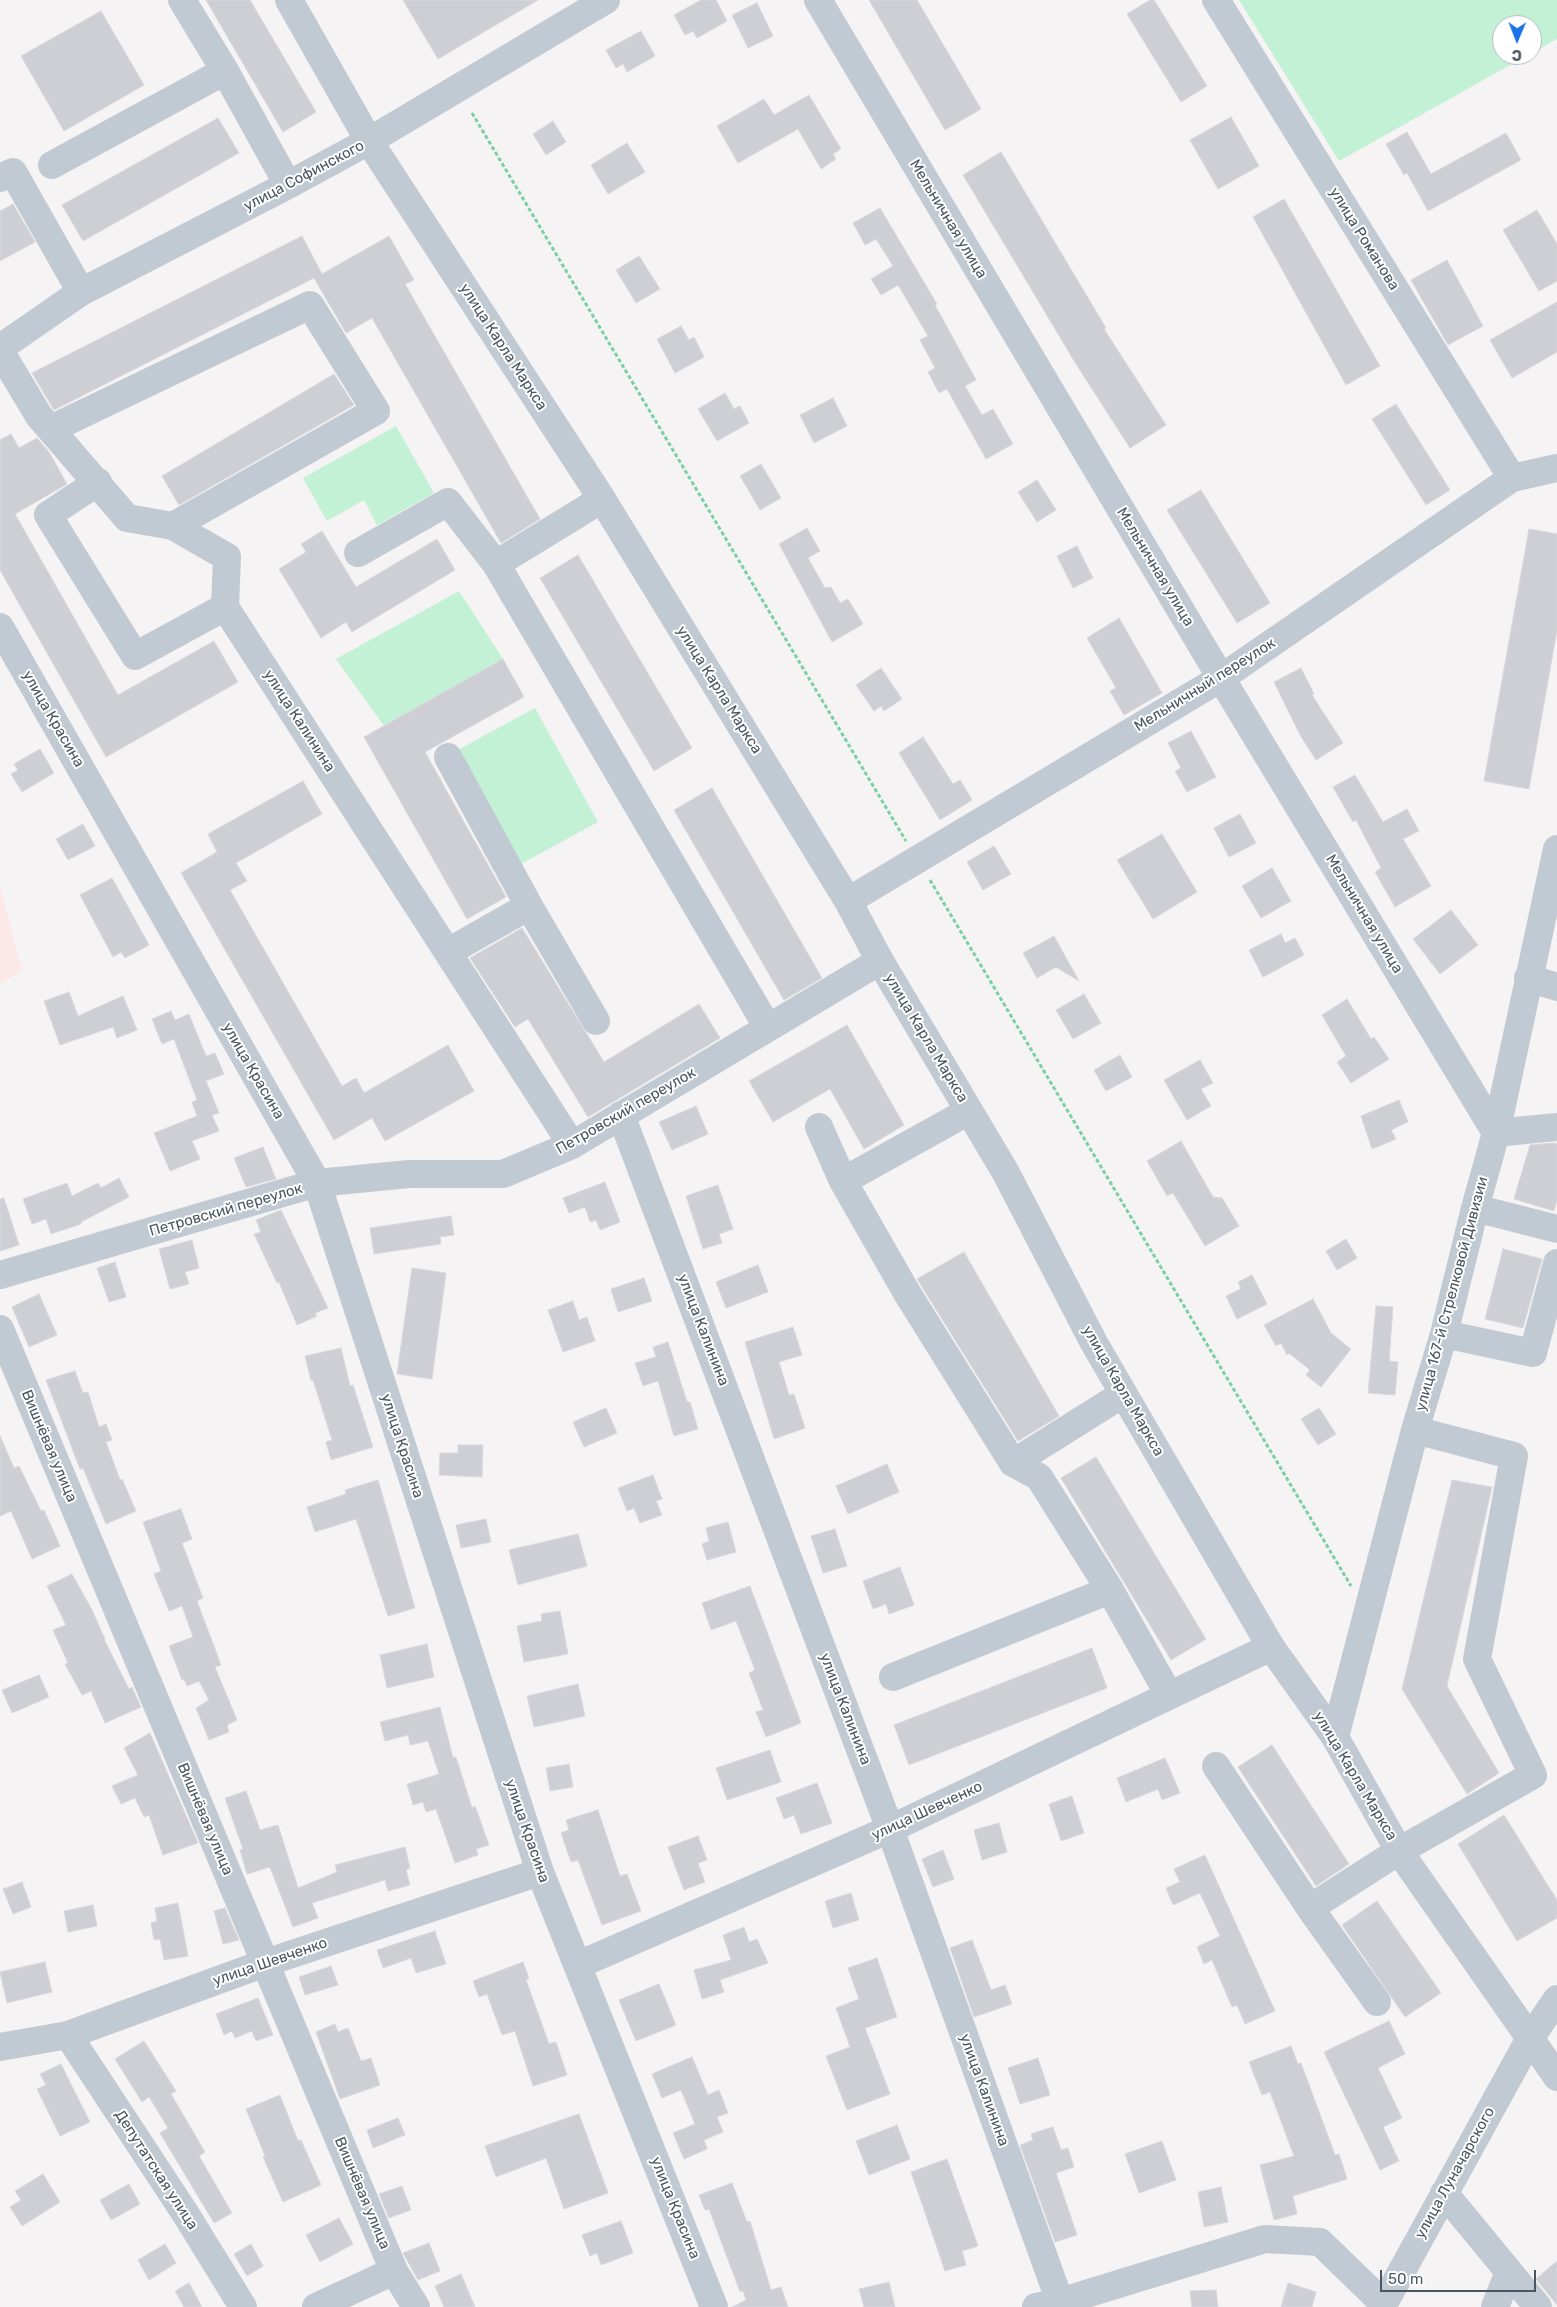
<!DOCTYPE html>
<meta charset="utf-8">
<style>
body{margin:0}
#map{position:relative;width:1557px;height:2307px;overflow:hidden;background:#f5f3f3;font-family:Rubik,sans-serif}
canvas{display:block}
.north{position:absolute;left:1492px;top:15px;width:50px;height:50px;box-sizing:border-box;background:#fff;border:1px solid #b7bbc0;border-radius:50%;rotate:181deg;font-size:14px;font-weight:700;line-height:20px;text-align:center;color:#4a5661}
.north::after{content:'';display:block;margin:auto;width:18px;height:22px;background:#1a73e8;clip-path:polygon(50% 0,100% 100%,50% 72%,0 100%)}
.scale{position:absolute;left:1380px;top:2270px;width:156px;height:22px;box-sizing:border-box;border:2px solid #4a5661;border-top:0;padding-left:6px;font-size:15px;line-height:18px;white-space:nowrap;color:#4a5661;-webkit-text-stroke:4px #fff;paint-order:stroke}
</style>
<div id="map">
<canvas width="1557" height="2307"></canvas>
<div class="north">С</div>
<div class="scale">50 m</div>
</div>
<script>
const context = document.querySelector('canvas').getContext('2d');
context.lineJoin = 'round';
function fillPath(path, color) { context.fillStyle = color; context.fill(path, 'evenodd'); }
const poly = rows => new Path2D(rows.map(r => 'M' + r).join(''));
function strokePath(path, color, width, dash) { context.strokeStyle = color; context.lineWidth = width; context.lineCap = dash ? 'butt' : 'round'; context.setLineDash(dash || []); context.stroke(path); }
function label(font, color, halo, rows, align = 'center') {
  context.font = font + ' Rubik,sans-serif'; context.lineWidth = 4; context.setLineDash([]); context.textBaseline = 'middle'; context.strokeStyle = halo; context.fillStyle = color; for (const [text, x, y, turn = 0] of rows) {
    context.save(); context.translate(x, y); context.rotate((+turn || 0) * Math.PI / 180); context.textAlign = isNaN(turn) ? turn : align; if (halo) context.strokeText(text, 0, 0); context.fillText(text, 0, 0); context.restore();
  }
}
const medical = poly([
 [0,886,22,971,0,983]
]);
const green = poly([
 [1239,0,1557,0,1557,39,1532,53,1532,25,1502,25,1502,55,1528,55,1339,161],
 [396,426,434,493,377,525,364,500,327,521,303,478],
 [459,591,503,659,384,726,336,659],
 [535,708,598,822,519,865,456,751]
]);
const building = poly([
 [206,0,250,0,316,112,283,132,206,0],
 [403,0,538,0,438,59,403,0],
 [701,0,716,0,727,21,697,38,693,31,685,35,674,15,701,0],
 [869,0,917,0,981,109,945,130,869,0],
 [1150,0,1154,0,1207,86,1181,102,1127,14,1150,0],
 [757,3,773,36,748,48,732,15,757,3],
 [101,11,144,85,64,131,21,56,101,11],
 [641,31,655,56,627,72,623,64,616,68,606,50,641,31],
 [809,95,841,149,833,154,836,159,821,169,798,129,738,163,717,126,764,99,774,115,809,95],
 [1231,117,1259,166,1218,189,1190,140,1231,117],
 [218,118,239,153,83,241,62,205,218,118],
 [553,121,566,142,546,155,533,134,553,121],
 [1407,132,1431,174,1506,133,1521,160,1428,211,1407,173,1404,175,1386,144,1407,132],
 [627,143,645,172,608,194,591,165,627,143],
 [1001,152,1106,328,1104,329,1166,425,1130,448,1076,364,963,175,1001,152],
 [1284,199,1380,366,1346,385,1253,217,1284,199],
 [13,204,35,242,0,261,0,211,13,204],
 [880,208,937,304,935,305,976,380,965,386,982,415,993,409,1013,444,986,459,947,389,939,393,928,372,935,368,920,340,928,336,898,285,881,295,871,279,893,266,876,239,865,245,853,223,880,208],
 [1537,210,1557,244,1557,281,1539,291,1503,230,1537,210],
 [302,236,322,274,389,236,414,280,405,284,540,519,501,543,372,318,346,333,314,278,54,410,32,373,302,236],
 [639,256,660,289,636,303,616,270,639,256],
 [1447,260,1483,326,1448,345,1411,280,1447,260],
 [1557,302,1557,352,1512,378,1490,340,1557,302],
 [681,326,689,340,694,337,704,357,675,373,657,339,681,326],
 [334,374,354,405,179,505,162,476,334,374],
 [725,393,734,409,740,406,749,423,717,441,698,409,725,393],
 [833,398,847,426,814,443,800,415,833,398],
 [1396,404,1450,490,1426,505,1372,419,1396,404],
 [11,434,19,448,37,438,49,452,67,484,15,514,118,695,214,641,238,682,106,757,0,570,0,440,11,434],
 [761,464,781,498,760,510,740,476,761,464],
 [1037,480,1056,510,1037,522,1018,492,1037,480],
 [1201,490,1270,603,1237,623,1167,510,1201,490],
 [807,528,820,551,808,558,825,588,831,587,840,603,848,599,863,624,832,642,779,544,807,528],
 [1529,529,1557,534,1557,630,1529,789,1484,781,1529,529],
 [322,531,356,587,437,539,455,570,352,632,346,622,321,638,279,569,306,552,301,544,322,531],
 [1077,546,1093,578,1073,588,1057,556,1077,546],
 [578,555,692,748,654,771,540,578,578,555],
 [1119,618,1162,693,1124,715,1110,691,1116,688,1087,638,1119,618],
 [503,659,524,697,425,752,506,897,467,919,364,737,503,659],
 [881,668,902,699,884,711,881,706,874,711,856,685,881,668],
 [1301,668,1314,694,1312,695,1343,743,1316,760,1300,735,1274,682,1301,668],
 [1191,731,1216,777,1187,792,1175,771,1181,768,1168,743,1191,731],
 [923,737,953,784,960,780,972,800,940,820,899,753,923,737],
 [40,749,54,773,22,792,11,774,18,770,14,764,40,749],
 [1355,775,1383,822,1407,809,1419,831,1403,839,1431,886,1395,907,1375,872,1381,868,1356,820,1353,822,1333,787,1355,775],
 [303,781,322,814,236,863,247,881,230,890,342,1086,356,1078,364,1093,448,1045,474,1091,385,1141,372,1118,334,1140,181,873,217,852,208,834,303,781],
 [712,788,822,978,784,1000,674,810,712,788],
 [1240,814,1256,843,1229,857,1214,828,1240,814],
 [83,824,95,846,68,860,56,839,83,824],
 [1162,834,1197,892,1153,919,1117,860,1162,834],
 [994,846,1011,874,983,890,967,862,994,846],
 [1272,868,1291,901,1261,918,1242,886,1272,868],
 [112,878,149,945,125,958,121,952,113,957,80,895,112,878],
 [1451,910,1478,945,1440,974,1413,939,1451,910],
 [522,928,604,1062,699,1004,720,1038,588,1117,528,1019,515,1027,470,958,522,928],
 [1281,934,1285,943,1295,938,1304,955,1263,977,1249,950,1281,934],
 [1054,936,1079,981,1056,967,1037,978,1023,953,1054,936],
 [69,992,78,1016,123,996,137,1030,117,1038,113,1027,60,1045,44,1001,69,992],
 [1084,994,1101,1023,1073,1039,1056,1010,1084,994],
 [1347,999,1371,1039,1374,1037,1389,1059,1351,1083,1337,1062,1346,1056,1322,1015,1347,999],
 [171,1011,175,1020,189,1014,206,1056,215,1053,224,1074,206,1081,219,1113,212,1115,219,1131,192,1141,200,1159,170,1171,154,1133,197,1116,192,1102,197,1100,174,1039,162,1044,152,1019,171,1011],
 [847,1025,904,1125,864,1149,830,1089,773,1122,749,1081,847,1025],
 [1120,1055,1132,1077,1106,1091,1094,1070,1120,1055],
 [1200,1060,1213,1083,1201,1089,1211,1106,1187,1120,1164,1080,1200,1060],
 [1399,1100,1408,1122,1391,1130,1396,1139,1372,1149,1361,1116,1399,1100],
 [696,1106,708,1134,672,1150,659,1122,696,1106],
 [1181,1141,1213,1197,1222,1198,1239,1226,1205,1246,1173,1193,1167,1196,1147,1161,1181,1141],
 [1554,1143,1557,1144,1557,1200,1554,1211,1514,1199,1530,1145,1554,1143],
 [263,1147,276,1179,246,1187,234,1158,263,1147],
 [119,1178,129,1197,81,1222,81,1224,51,1234,46,1219,32,1224,23,1199,67,1183,72,1196,98,1183,101,1188,119,1178],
 [605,1182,620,1222,600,1230,596,1220,590,1222,585,1207,569,1213,563,1198,605,1182],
 [718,1185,733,1229,719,1234,722,1243,703,1249,686,1196,718,1185],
 [4,1198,19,1245,0,1251,0,1199,4,1198],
 [281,1210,328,1308,315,1313,317,1316,297,1325,279,1282,277,1283,254,1234,261,1232,256,1220,281,1210],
 [451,1216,454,1235,440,1237,441,1244,374,1254,370,1228,451,1216],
 [1346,1239,1357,1258,1337,1270,1326,1251,1346,1239],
 [192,1240,199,1268,185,1272,189,1284,170,1289,159,1249,192,1240],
 [1503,1249,1542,1259,1523,1328,1485,1319,1503,1249],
 [964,1252,1059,1416,1018,1441,917,1279,964,1252],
 [115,1262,126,1297,109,1302,97,1268,115,1262],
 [758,1265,768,1292,726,1308,716,1282,758,1265],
 [412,1268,446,1273,432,1379,397,1374,412,1268],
 [1252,1275,1267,1304,1237,1319,1226,1296,1241,1289,1238,1282,1252,1275],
 [644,1278,652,1301,618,1312,611,1289,644,1278],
 [39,1294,57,1335,29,1347,12,1307,39,1294],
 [1313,1299,1331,1333,1351,1349,1321,1387,1306,1375,1310,1370,1289,1353,1287,1355,1281,1343,1276,1346,1264,1325,1313,1299],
 [573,1301,579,1320,587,1317,595,1341,563,1352,548,1310,573,1301],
 [1376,1306,1393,1307,1389,1361,1398,1362,1395,1395,1368,1393,1376,1306],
 [793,1327,802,1355,779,1362,789,1395,794,1394,805,1428,774,1439,745,1342,793,1327],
 [668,1342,687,1402,690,1402,698,1429,674,1436,658,1381,643,1386,635,1363,656,1357,653,1347,668,1342],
 [341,1348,350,1386,353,1385,373,1447,331,1460,326,1442,332,1440,313,1380,311,1381,305,1356,341,1348],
 [75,1371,83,1393,88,1392,99,1427,106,1424,112,1440,106,1442,120,1480,122,1479,136,1511,106,1524,83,1468,80,1469,46,1380,75,1371],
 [606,1408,617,1433,584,1447,573,1422,606,1408],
 [1319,1408,1336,1434,1318,1445,1301,1419,1319,1408],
 [0,1436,14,1468,19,1466,41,1511,44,1510,60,1546,32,1559,11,1511,0,1516,0,1436],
 [458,1445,483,1445,482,1477,439,1475,440,1453,458,1453,458,1445],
 [1096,1457,1206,1639,1171,1660,1061,1478,1096,1457],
 [887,1464,899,1492,848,1514,836,1486,887,1464],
 [653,1475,662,1499,656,1501,662,1515,640,1523,634,1508,627,1511,618,1488,653,1475],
 [378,1480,415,1608,388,1616,356,1519,315,1532,307,1507,346,1494,345,1490,378,1480],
 [1452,1480,1492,1487,1447,1686,1499,1773,1467,1794,1402,1689,1452,1480],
 [181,1509,192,1539,182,1543,203,1598,197,1601,221,1665,215,1667,237,1720,227,1725,229,1732,209,1740,196,1708,209,1700,199,1681,187,1686,184,1679,182,1680,169,1646,193,1637,182,1606,169,1611,154,1574,161,1571,143,1522,181,1509],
 [486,1519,491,1542,461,1548,456,1525,486,1519],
 [728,1522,736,1552,707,1560,702,1544,709,1541,706,1528,728,1522],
 [835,1529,847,1566,823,1573,811,1536,835,1529],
 [578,1534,587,1566,518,1585,509,1550,578,1534],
 [900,1567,914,1605,889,1614,886,1604,873,1609,863,1581,900,1567],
 [72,1574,91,1608,105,1639,104,1639,129,1689,132,1687,141,1707,105,1723,91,1691,82,1695,65,1664,68,1663,53,1630,66,1625,47,1586,72,1574],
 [750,1586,801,1723,766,1737,756,1712,763,1710,749,1673,755,1670,736,1621,711,1630,702,1603,750,1586],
 [560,1611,568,1654,524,1662,517,1626,542,1621,541,1614,560,1611],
 [427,1644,434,1677,387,1688,380,1655,427,1644],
 [1092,1648,1107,1688,909,1765,894,1725,1092,1648],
 [39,1675,49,1697,12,1713,2,1690,39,1675],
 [578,1684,585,1716,534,1727,527,1696,578,1684],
 [440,1707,453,1758,456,1757,472,1808,475,1806,489,1845,476,1849,478,1855,455,1863,436,1809,426,1812,423,1802,413,1805,407,1784,439,1774,428,1741,410,1745,408,1735,385,1741,380,1722,440,1707],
 [150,1733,198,1843,163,1855,149,1815,144,1817,135,1798,121,1804,112,1786,138,1775,124,1748,150,1733],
 [1272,1745,1349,1864,1316,1886,1238,1767,1272,1745],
 [770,1750,781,1782,727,1800,716,1768,770,1750],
 [1165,1758,1180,1793,1162,1800,1158,1789,1126,1802,1117,1778,1165,1758],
 [569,1764,573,1787,550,1791,546,1768,569,1764],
 [817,1783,832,1823,801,1834,794,1815,784,1819,776,1798,817,1783],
 [246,1791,260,1830,278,1825,298,1888,337,1872,335,1865,405,1847,410,1868,406,1870,410,1885,388,1891,385,1880,312,1903,318,1918,293,1927,270,1867,247,1874,240,1850,243,1849,225,1798,246,1791],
 [1072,1796,1084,1833,1061,1841,1049,1804,1072,1796],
 [598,1810,620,1876,627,1874,641,1911,602,1925,578,1860,571,1862,561,1833,569,1830,566,1820,598,1810],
 [1504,1815,1557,1900,1557,1918,1517,1941,1458,1844,1504,1815],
 [999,1823,1007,1852,982,1860,974,1830,999,1823],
 [698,1836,707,1860,698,1863,705,1882,684,1890,668,1847,698,1836],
 [943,1850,954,1879,933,1887,922,1859,943,1850],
 [1205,1855,1275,2011,1245,2024,1237,2005,1232,2007,1212,1960,1204,1964,1197,1947,1220,1936,1200,1893,1173,1905,1166,1888,1180,1882,1174,1869,1205,1855],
 [22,1882,31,1907,13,1914,3,1889,22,1882],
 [851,1893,859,1920,833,1928,825,1901,851,1893],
 [1377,1901,1441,1993,1405,2017,1342,1925,1377,1901],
 [178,1903,188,1956,164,1960,160,1939,154,1940,151,1923,157,1921,155,1908,178,1903],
 [93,1905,97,1926,68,1932,64,1911,93,1905],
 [225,1908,239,1940,223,1944,214,1911,225,1908],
 [744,1927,749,1942,757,1939,768,1963,720,1980,724,1992,702,1999,694,1970,731,1960,723,1935,744,1927],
 [435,1931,446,1964,416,1973,411,1958,383,1968,377,1950,435,1931],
 [972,1940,991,1990,1005,1985,1012,2004,974,2017,950,1948,972,1940],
 [877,1958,897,2017,865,2028,890,2094,847,2110,826,2056,850,2047,836,2008,859,1999,848,1968,877,1958],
 [45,1962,52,1992,7,2003,0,1972,45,1962],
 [523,1962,529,1978,526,1980,549,2044,556,2042,567,2075,533,2086,515,2031,502,2035,487,1994,479,1997,473,1981,523,1962],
 [331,1966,338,1985,305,1995,299,1977,331,1966],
 [659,1984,676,2025,636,2041,619,2000,659,1984],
 [258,1998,273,2035,256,2041,252,2031,235,2038,232,2031,224,2035,216,2014,258,1998],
 [1389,2021,1405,2054,1378,2068,1402,2118,1383,2127,1399,2161,1380,2170,1324,2052,1389,2021],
 [335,2024,338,2032,348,2028,361,2061,371,2058,380,2085,340,2099,316,2032,335,2024],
 [144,2041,176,2091,171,2094,205,2152,199,2156,232,2213,214,2223,160,2133,168,2128,149,2097,142,2102,115,2059,144,2041],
 [1291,2046,1298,2064,1301,2063,1335,2155,1339,2154,1347,2179,1293,2196,1297,2214,1274,2220,1260,2165,1294,2156,1270,2092,1262,2095,1249,2062,1291,2046],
 [692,2057,708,2095,719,2090,728,2113,717,2117,723,2132,704,2140,707,2149,684,2159,673,2133,695,2124,681,2090,662,2098,652,2074,692,2057],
 [1038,2058,1050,2095,1020,2104,1008,2068,1038,2058],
 [61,2064,90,2122,60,2136,37,2089,46,2085,40,2074,61,2064],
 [280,2095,298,2141,301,2140,321,2185,283,2202,263,2157,265,2156,246,2109,280,2095],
 [579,2114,608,2193,564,2209,546,2158,496,2177,485,2146,579,2114],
 [398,2118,405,2135,373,2148,367,2130,398,2118],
 [897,2125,910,2159,869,2175,856,2141,897,2125],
 [1053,2127,1061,2150,1068,2148,1074,2167,1056,2173,1077,2235,1055,2242,1020,2145,1033,2140,1031,2134,1053,2127],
 [1162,2141,1176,2180,1139,2193,1125,2154,1162,2141],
 [947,2159,978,2246,962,2251,966,2265,945,2271,911,2172,947,2159],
 [43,2174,60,2202,22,2226,10,2207,21,2200,15,2191,43,2174],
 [732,2183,747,2222,750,2221,771,2290,781,2287,788,2307,732,2307,746,2300,743,2291,740,2292,709,2209,705,2210,699,2195,732,2183],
 [129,2184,140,2204,111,2220,100,2200,129,2184],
 [402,2186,411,2210,389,2218,379,2194,402,2186],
 [1221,2187,1228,2222,1204,2227,1198,2192,1221,2187],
 [339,2218,353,2244,320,2262,306,2235,339,2218],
 [621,2221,633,2253,601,2265,597,2253,590,2256,582,2235,621,2221],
 [429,2243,440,2271,418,2280,403,2253,429,2243],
 [165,2244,176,2263,149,2280,138,2260,165,2244],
 [251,2244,263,2266,247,2276,234,2254,251,2244],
 [1557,2261,1557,2305,1536,2279,1557,2261],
 [461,2274,475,2307,444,2307,435,2286,461,2274],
 [889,2282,895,2307,864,2307,859,2289,889,2282],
 [189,2283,202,2307,184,2307,175,2291,189,2283],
 [1288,2283,1316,2292,1312,2307,1281,2307,1288,2283],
 [1216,2290,1218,2307,1192,2307,1190,2291,1216,2290]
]);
const path = poly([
 [472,113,906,841],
 [930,880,1351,1586]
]);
const minor = poly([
 [182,0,225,71,288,185],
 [289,0,369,141,602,499,848,901,880,961,1006,1173,1094,1343,1271,1647,1335,1737,1399,1851,1557,2077],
 [818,0,1221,678,1496,1133,1557,1127],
 [1216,0,1512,478],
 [52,165,225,71],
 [0,178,13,172,81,292],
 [0,348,81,292,288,185,369,141,606,0],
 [0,351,39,416,127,518,173,526,227,557,225,607,572,1145],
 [51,429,310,305,376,411,173,526],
 [98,482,48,515,135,656,225,607],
 [358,553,448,502,496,564,602,499],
 [496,564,768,1028],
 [0,627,317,1183,540,1872,714,2307],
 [448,757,529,906],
 [848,901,1221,678,1512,478,1557,468],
 [448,952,529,906,596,1021],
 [1528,978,1557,987],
 [621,1115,890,1829,1060,2302,1058,2307],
 [819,1127,843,1181,907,1293,1013,1463,1039,1477,1110,1590,1169,1695],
 [843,1181,969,1111],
 [1475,1208,1557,1229],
 [0,1275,317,1183,409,1174,503,1174,572,1145,880,961],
 [0,1329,394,2271,416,2307],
 [1444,1334,1533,1353,1557,1263],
 [1013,1463,1123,1394],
 [893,1677,1110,1590],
 [1335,1737,1415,1430,1444,1334,1475,1208,1496,1133,1557,849],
 [1216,1766,1310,1908,1399,1851,1533,1775,1477,1659,1514,1456,1415,1430],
 [1310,1908,1377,2002],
 [578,1965,890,1829,1271,1647],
 [68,2035,185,2213,243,2307],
 [0,2047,68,2035,265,1963,540,1872],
 [1444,2193,1538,2307],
 [316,2307,394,2271],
 [1036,2307,1060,2302,1265,2239,1320,2242,1383,2303],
 [1382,2307,1529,2040,1557,1999],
 [1495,2307,1509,2272]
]);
const streetNames = [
 ["улица Софинского",304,176,-28],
 ["Мельничная улица",948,219,59],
 ["улица Романова",1364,239,58],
 ["улица Карла Маркса",503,347,57],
 ["Мельничная улица",1155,567,59],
 ["Мельничный переулок",1205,685,-32],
 ["улица Карла Маркса",719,690,58],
 ["улица Красина",53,719,60],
 ["улица Калинина",299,721,57],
 ["Мельничная улица",1364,914,59],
 ["улица Карла Маркса",926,1038,59],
 ["улица Красина",253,1071,60],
 ["Петровский переулок",626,1111,-30],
 ["Петровский переулок",226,1210,-16],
 ["улица 167-й Стрелковой Дивизии",1452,1294,-75],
 ["улица Калинина",703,1330,69],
 ["улица Карла Маркса",1123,1391,60],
 ["Вишнёвая улица",49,1446,67],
 ["улица Красина",402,1446,72],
 ["улица Калинина",845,1709,69],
 ["улица Карла Маркса",1355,1776,59],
 ["улица Шевченко",927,1811,-25],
 ["Вишнёвая улица",205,1819,67],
 ["улица Красина",527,1831,71],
 ["улица Шевченко",270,1962,-19],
 ["улица Калинина",984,2090,70],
 ["Депутатская улица",156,2170,57],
 ["улица Луначарского",1455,2173,-61],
 ["Вишнёвая улица",362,2193,67],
 ["улица Красина",675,2208,68]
];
fillPath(medical, '#fce8e6');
fillPath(green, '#c3f1d5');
fillPath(building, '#cdcfd5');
strokePath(building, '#d7d9de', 1);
strokePath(path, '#7ad0a6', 3, [4, 2.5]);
strokePath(minor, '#c1cad2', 28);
label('15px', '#4a5661', '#fff', streetNames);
</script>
